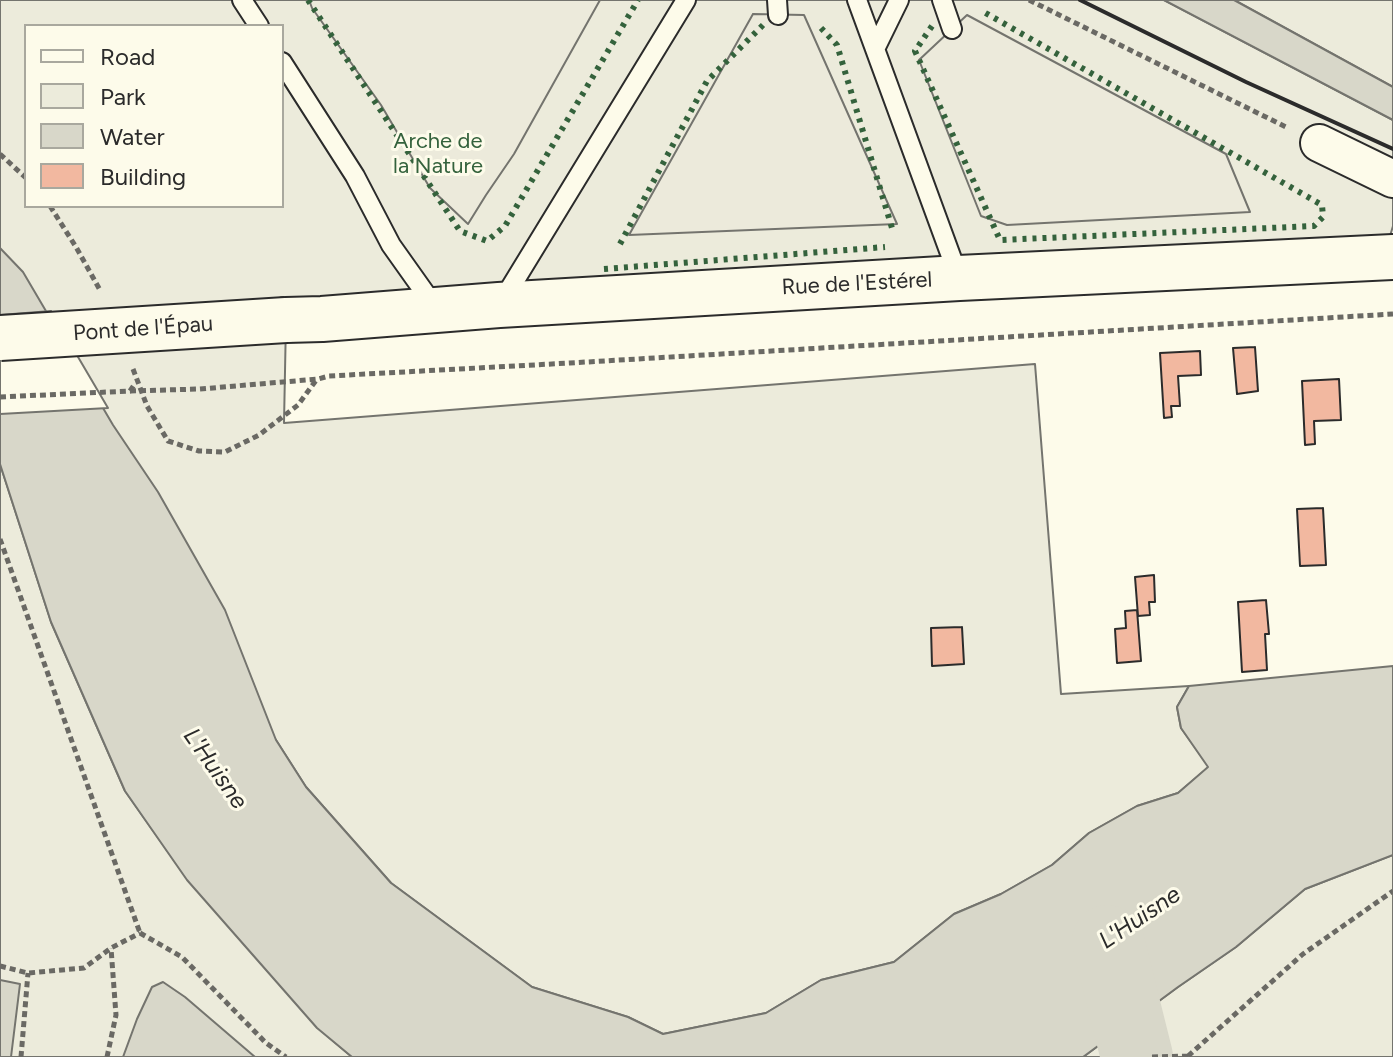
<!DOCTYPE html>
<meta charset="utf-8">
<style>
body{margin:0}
#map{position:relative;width:1393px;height:1057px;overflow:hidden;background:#fdfbea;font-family:Figtree,sans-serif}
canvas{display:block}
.legend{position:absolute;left:24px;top:24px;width:260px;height:184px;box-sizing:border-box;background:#fdfbea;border:2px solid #a9a89e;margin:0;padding:10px 14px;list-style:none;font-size:24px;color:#2b2b2b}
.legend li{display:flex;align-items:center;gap:16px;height:40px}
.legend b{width:40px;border:2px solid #a9a89e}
</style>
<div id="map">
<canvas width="1393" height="1057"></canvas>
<ul class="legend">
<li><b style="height:10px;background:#fdfbea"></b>Road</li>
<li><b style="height:22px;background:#ecebdb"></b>Park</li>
<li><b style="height:22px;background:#d8d7c9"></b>Water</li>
<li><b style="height:22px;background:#f2b8a0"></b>Building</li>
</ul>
</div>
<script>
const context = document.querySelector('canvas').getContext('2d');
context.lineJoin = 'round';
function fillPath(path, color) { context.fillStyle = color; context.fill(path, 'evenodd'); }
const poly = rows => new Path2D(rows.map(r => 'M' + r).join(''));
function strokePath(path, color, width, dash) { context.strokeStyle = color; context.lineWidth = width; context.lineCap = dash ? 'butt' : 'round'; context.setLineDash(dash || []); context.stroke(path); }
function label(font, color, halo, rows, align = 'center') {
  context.font = font + ' Figtree,sans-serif'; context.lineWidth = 6; context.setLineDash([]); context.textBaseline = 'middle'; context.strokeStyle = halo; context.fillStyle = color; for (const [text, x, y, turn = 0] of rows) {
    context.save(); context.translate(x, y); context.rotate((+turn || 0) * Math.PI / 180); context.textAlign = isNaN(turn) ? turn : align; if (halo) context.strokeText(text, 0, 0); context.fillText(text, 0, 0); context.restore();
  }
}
const green = poly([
 [0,0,1164,0,1393,120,1393,226,1384,256,286,320,284,423,1035,364,1061,694,1189,686,1177,707,1181,728,1209,767,1178,793,1137,806,1089,833,1052,865,1001,894,954,914,894,962,821,980,766,1013,663,1034,628,1017,532,987,391,883,306,787,276,740,0,380,0,0],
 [26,26,282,26,282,206,26,206,26,26],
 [1234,0,1393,0,1393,87,1236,1,1234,0],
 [0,464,51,622,125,791,188,880,317,1027,352,1057,0,1057,0,464],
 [1393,855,1393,1057,1083,1057,1178,987,1236,947,1305,889,1393,855]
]);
const parking = poly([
 [309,0,600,0,514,154,486,195,468,224,430,188,381,105,312,8,309,0],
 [753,14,804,15,897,224,629,235,753,14],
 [967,15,1226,154,1250,212,1007,225,981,216,919,60,967,15]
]);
const water = poly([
 [1164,0,1234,0,1393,87,1393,120,1164,0],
 [0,248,23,272,113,425,158,492,225,610,276,740,306,787,391,883,532,987,628,1017,663,1034,766,1013,821,980,894,962,954,914,1001,894,1052,865,1089,833,1137,806,1178,793,1208,767,1181,728,1177,707,1189,686,1393,666,1393,855,1305,889,1236,947,1178,987,1083,1057,352,1057,317,1028,187,880,125,791,51,622,0,464,0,248],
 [0,980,20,984,11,1057,0,1057,0,980],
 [163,982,185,997,255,1057,123,1057,137,1019,152,987,163,982]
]);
const pier = poly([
 [51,311,108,408,0,414,0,315,51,311]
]);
const river = poly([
 [1108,941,1137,1057]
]);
const building = poly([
 [1255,347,1258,391,1237,394,1233,348,1255,347],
 [1200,351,1201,375,1178,376,1180,406,1171,406,1172,417,1164,418,1160,353,1200,351],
 [1339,379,1341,420,1314,421,1315,444,1305,445,1302,381,1339,379],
 [1323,508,1326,565,1300,566,1297,509,1323,508],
 [1154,575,1155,602,1149,602,1150,615,1138,616,1135,577,1154,575],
 [1266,600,1269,634,1265,634,1267,670,1242,672,1238,602,1266,600],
 [1137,610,1141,661,1117,663,1115,629,1126,628,1125,611,1137,610],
 [962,627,964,664,932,666,931,628,962,627]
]);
const path = poly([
 [1029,0,1286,127],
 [0,154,26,178],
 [50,206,76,247,100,290],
 [133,369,147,406,168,441,199,451,225,452,259,435,298,405,317,379],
 [200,389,318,379,329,376,570,363,1393,314],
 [0,397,130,391,134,385],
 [0,539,140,933],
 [140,933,182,957,266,1043,286,1057],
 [0,966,28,973,84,968,111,948,140,933],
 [1188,1056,1303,954,1393,891],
 [21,1057,28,973],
 [107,1057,116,1015,111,948],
 [1152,1057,1188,1056]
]);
const service = poly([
 [242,0,259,26],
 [777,0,778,15],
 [857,0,959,278],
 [942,0,952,29],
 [875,49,899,0],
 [282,62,355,176,391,245,435,307],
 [501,303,686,0]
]);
const minor = poly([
 [1319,143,1393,179]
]);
const tertiary = poly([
 [286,320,322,319,499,305,959,278,1393,257]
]);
const pathBridge = poly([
 [130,391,200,389]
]);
const tertiaryBridge = poly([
 [0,338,286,320]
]);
const hedge = poly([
 [308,0,460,231,487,241,505,226,638,0],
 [932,26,915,51,1000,240,1314,226,1323,217,1322,205,982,11],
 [821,28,837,45,892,228],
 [620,244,707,81,763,25],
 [604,269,885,247]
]);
const wall = poly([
 [1080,0,1246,82,1393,149]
]);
const parkNames = [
 ["Arche de",438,142],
 ["la Nature",438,167]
];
const streetNames = [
 ["Rue de l'Estérel",857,284,-3],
 ["Pont de l'Épau",143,329,-4]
];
const waterNames = [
 ["L'Huisne",215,769,55],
 ["L'Huisne",1140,918,-34]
];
fillPath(green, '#ecebdb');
strokePath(green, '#74746e', 2);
fillPath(parking, '#eceadb');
strokePath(parking, '#74746e', 2);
fillPath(water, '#d8d7c9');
strokePath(water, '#74746e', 2);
fillPath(pier, '#fdfbea');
strokePath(pier, '#74746e', 2);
strokePath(river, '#d8d7c9', 72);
fillPath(building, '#f2b8a0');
strokePath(building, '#2b2b2b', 2);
strokePath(service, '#2b2b2b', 22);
strokePath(minor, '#2b2b2b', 40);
strokePath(tertiary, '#2b2b2b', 48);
strokePath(path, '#6a6964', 5, [6, 4]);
strokePath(service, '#fdfbea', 18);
strokePath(minor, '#fdfbea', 36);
strokePath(tertiary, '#fdfbea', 44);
strokePath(tertiaryBridge, '#2b2b2b', 48, []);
strokePath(pathBridge, '#6a6964', 5, [6, 4]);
strokePath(tertiaryBridge, '#fdfbea', 44);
strokePath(hedge, '#34623c', 6, [4, 6]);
strokePath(wall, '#2b2b2b', 4);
label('22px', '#34623c', '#fdfbea', parkNames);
label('22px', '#2b2b2b', '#fdfbea', streetNames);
label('italic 24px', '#2b2b2b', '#fdfbea', waterNames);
</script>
